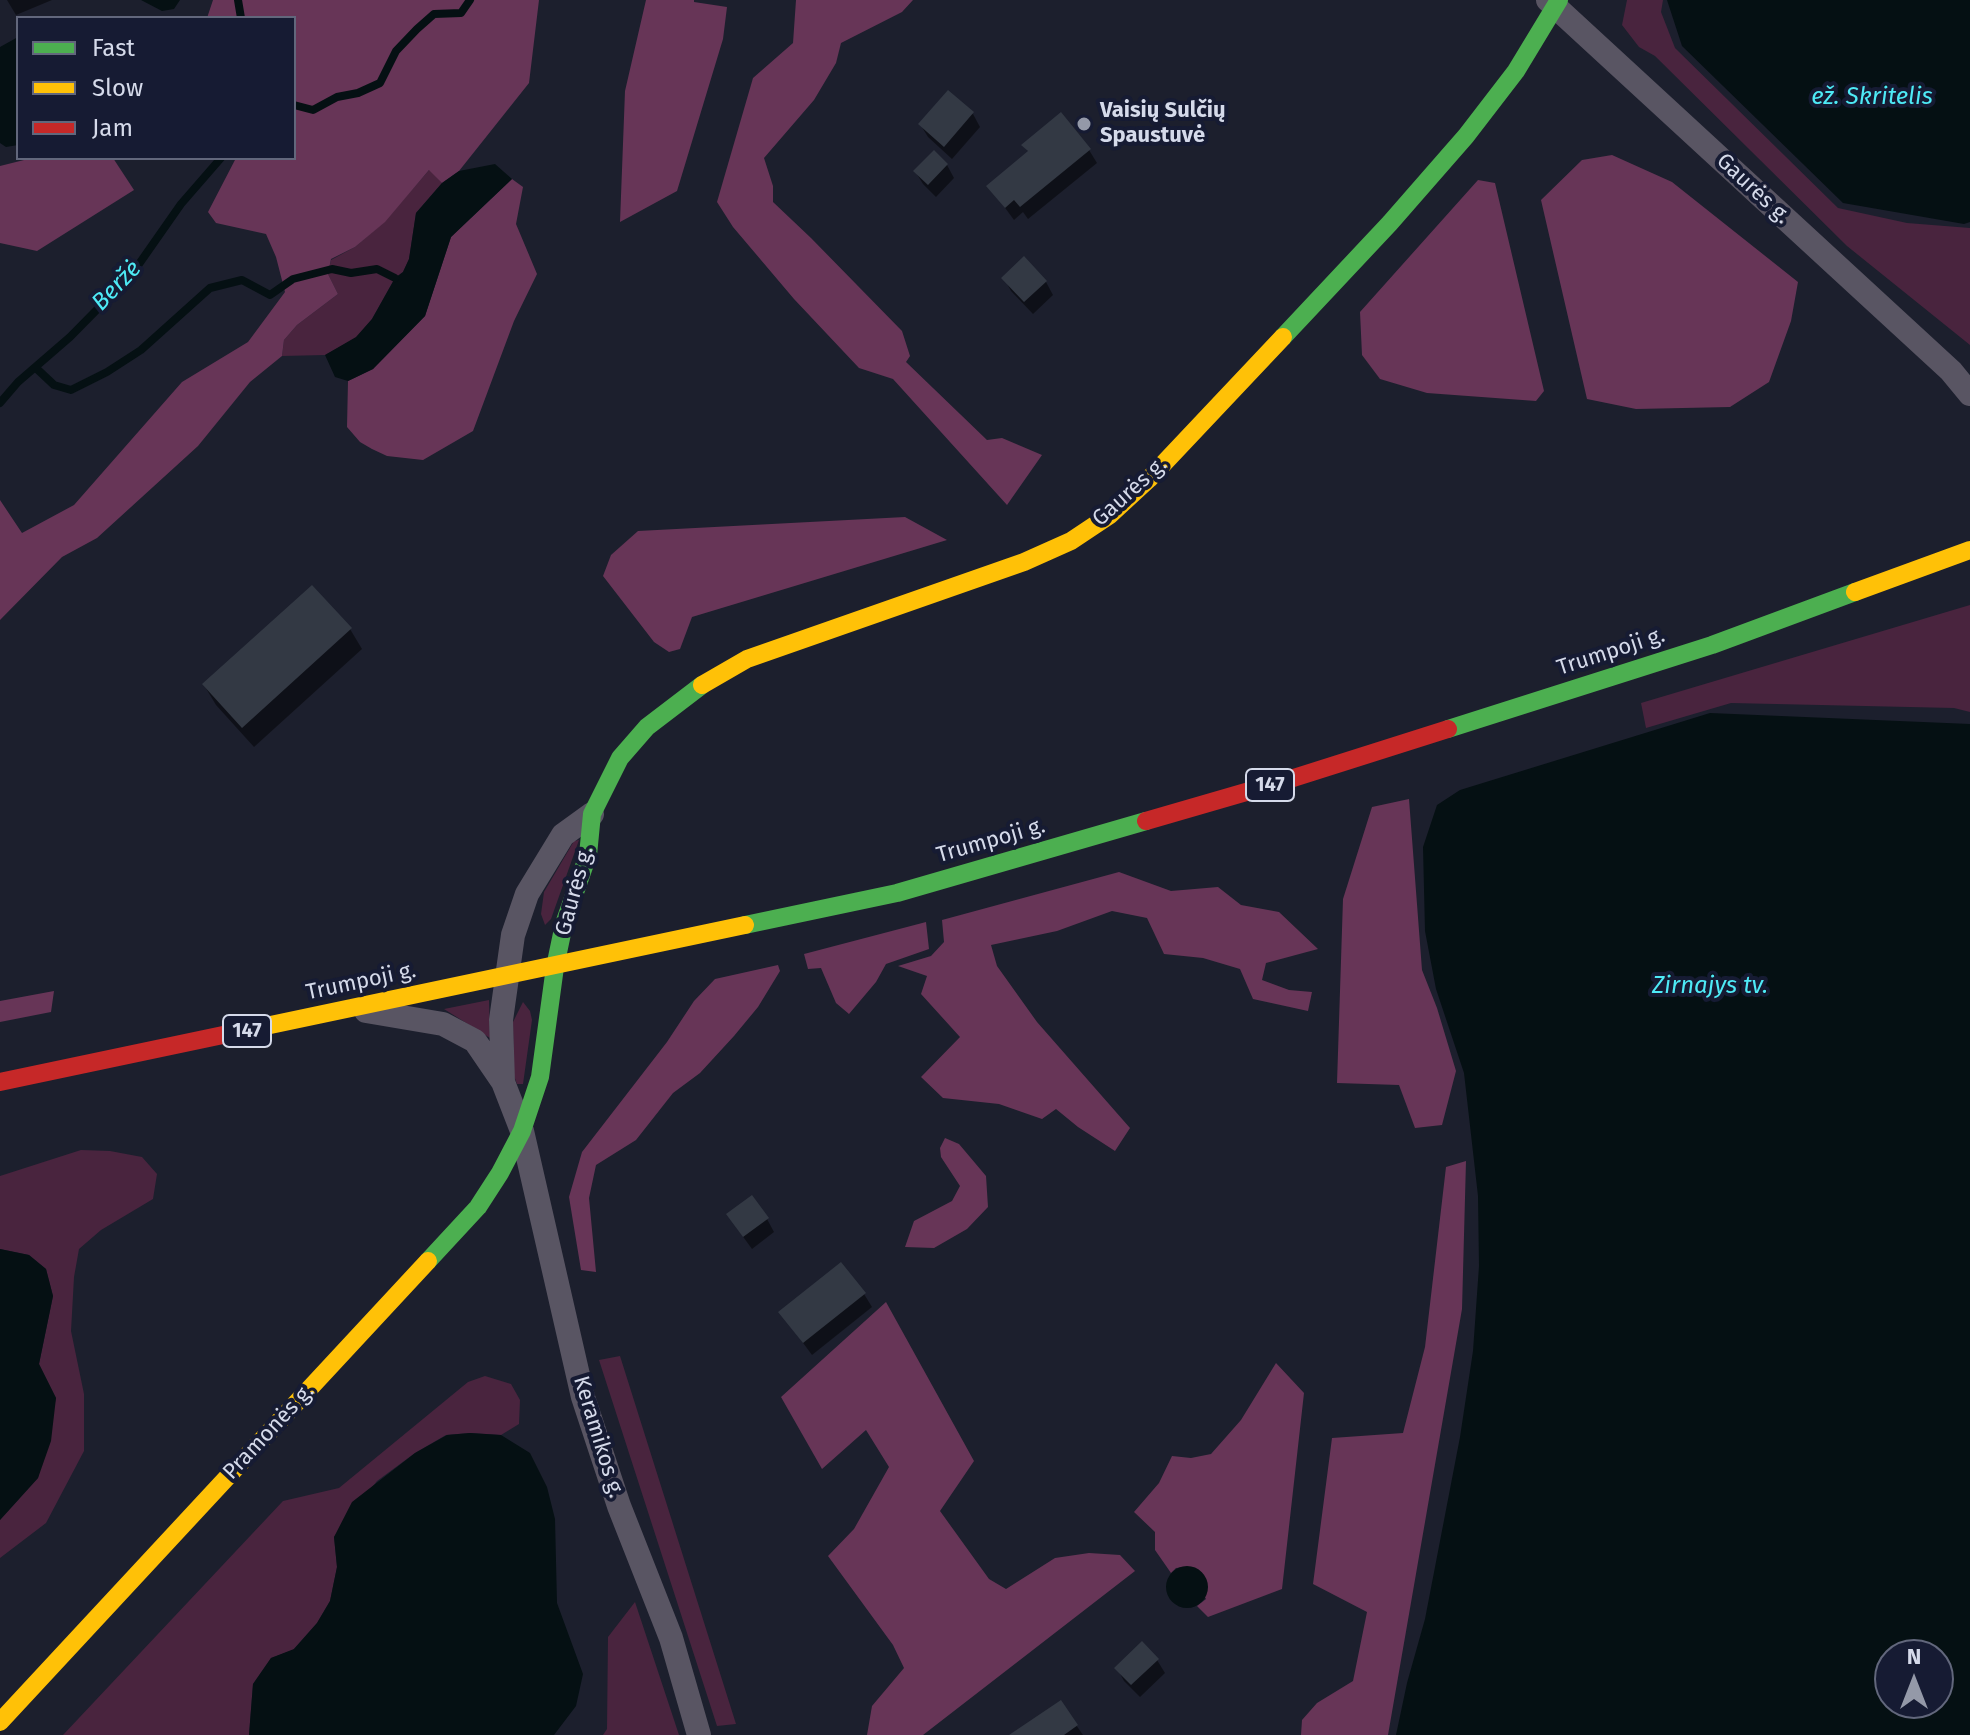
<!DOCTYPE html>
<meta charset="utf-8">
<style>
body{margin:0}
#map{position:relative;width:1970px;height:1735px;overflow:hidden;background:#1c1f2d;font-family:"Fira Sans",sans-serif}
canvas{display:block}
.legend{position:absolute;left:16px;top:16px;width:280px;height:144px;box-sizing:border-box;background:#161b33;border:2px solid #62677c;margin:0;padding:10px 14px;list-style:none;font-size:24px;color:#d5daea}
.legend li{display:flex;align-items:center;gap:16px;height:40px}
.legend b{width:40px;border:2px solid #62677c}
.north{position:absolute;left:1874px;top:1639px;width:80px;height:80px;box-sizing:border-box;background:#161b33;border:2px solid #62677c;border-radius:50%;rotate:0deg;font-size:22px;font-weight:700;line-height:32px;text-align:center;color:#d5daea}
.north::after{content:'';display:block;margin:auto;width:28px;height:36px;background:#9499a8;clip-path:polygon(50% 0,100% 100%,50% 72%,0 100%)}
</style>
<div id="map">
<canvas width="1970" height="1735"></canvas>
<ul class="legend">
<li><b style="height:10px;background:#4caf50"></b>Fast</li>
<li><b style="height:10px;background:#ffc107"></b>Slow</li>
<li><b style="height:10px;background:#c62828"></b>Jam</li>
</ul>
<div class="north">N</div>
</div>
<script>
const context = document.querySelector('canvas').getContext('2d');
context.lineJoin = 'round';
function fillPath(path, color) { context.fillStyle = color; context.fill(path, 'evenodd'); }
const poly = rows => new Path2D(rows.map(r => 'M' + r).join(''));
function strokePath(path, color, width, dash) { context.strokeStyle = color; context.lineWidth = width; context.lineCap = dash ? 'butt' : 'round'; context.setLineDash(dash || []); context.stroke(path); }
function label(font, color, halo, rows, align = 'center') {
  context.font = font + ' "Fira Sans",sans-serif'; context.lineWidth = 8; context.setLineDash([]); context.textBaseline = 'middle'; context.strokeStyle = halo; context.fillStyle = color; for (const [text, x, y, turn = 0] of rows) {
    context.save(); context.translate(x, y); context.rotate((+turn || 0) * Math.PI / 180); context.textAlign = isNaN(turn) ? turn : align; if (halo) context.strokeText(text, 0, 0); context.fillText(text, 0, 0); context.restore();
  }
}
const green = poly([
 [1627,0,1663,0,1661,12,1675,48,1838,208,1907,223,1970,228,1970,345,1847,246,1655,56,1639,47,1622,25],
 [430,169,442,183,416,213,409,259,403,272,395,278,372,319,356,338,325,355,282,356,284,340,297,325,338,294,328,274,331,260,355,247,384,222],
 [1970,605,1970,712,1954,708,1731,703,1646,728,1641,703],
 [579,840,551,919,545,925,541,914,544,892,574,841],
 [489,1000,490,1038,444,1009],
 [523,1002,530,1011,532,1020,523,1084,517,1084,514,1076,513,1022],
 [81,1150,110,1151,142,1157,157,1174,153,1199,101,1230,79,1249,74,1277,71,1331,84,1394,84,1451,46,1523,0,1558,0,1520,38,1478,56,1398,39,1364,53,1296,46,1269,29,1255,0,1249,0,1176],
 [620,1356,736,1724,717,1726,599,1360],
 [485,1376,511,1384,520,1400,519,1424,501,1435,470,1433,446,1435,415,1453,377,1481,334,1537,337,1567,330,1601,317,1623,293,1650,271,1658,253,1684,249,1735,63,1735,283,1501,339,1488,468,1382],
 [635,1602,679,1735,603,1735,607,1729,608,1637]
]);
const forest = poly([
 [213,0,539,0,529,83,459,171,442,183,429,170,385,222,355,247,331,259,328,274,338,294,297,325,284,340,282,356,250,382,198,446,97,538,62,557,0,620,0,500,22,533,74,505,182,382,248,342,285,292,276,257,266,234,216,223,208,212,236,158,294,158,294,18,207,18],
 [646,0,694,0,694,2,727,7,723,39,677,191,620,222,625,91],
 [796,0,913,0,902,12,841,43,836,63,814,100,764,158,773,186,773,202,811,238,902,331,910,356,906,362,987,440,1002,438,1042,455,1007,505,893,379,859,368,794,299,733,227,717,202,753,78,793,43],
 [1612,155,1672,182,1798,282,1791,321,1769,382,1730,407,1636,409,1587,399,1541,200,1582,160],
 [32,158,113,158,134,190,37,251,0,243,0,166],
 [512,179,523,187,516,224,537,274,514,321,473,431,423,460,387,456,372,449,360,442,347,427,348,381,373,369,425,316,451,237],
 [1478,180,1495,183,1544,391,1536,401,1427,393,1380,379,1362,355,1360,312],
 [905,517,947,540,692,617,680,649,669,652,654,642,603,576,611,555,638,531],
 [1409,799,1422,970,1437,1008,1456,1071,1442,1125,1415,1128,1399,1085,1337,1083,1343,899,1372,807],
 [1119,872,1171,891,1218,887,1241,905,1279,912,1318,949,1266,963,1262,980,1289,990,1312,992,1308,1011,1253,999,1240,969,1203,958,1164,954,1147,918,1112,911,1057,931,991,945,997,966,1037,1022,1130,1128,1115,1151,1078,1127,1056,1109,1042,1119,999,1104,943,1098,921,1077,960,1037,921,994,927,976,898,966,931,956,944,942,942,920],
 [926,922,929,949,886,964,876,982,849,1014,836,1003,821,968,808,969,804,954],
 [778,965,780,971,758,1007,734,1036,700,1073,673,1093,636,1140,596,1165,589,1198,596,1272,581,1270,569,1197,582,1152,667,1042,694,1001,715,979],
 [54,991,51,1012,0,1022,0,1001],
 [945,1138,959,1144,986,1176,988,1207,967,1229,934,1248,905,1247,914,1221,952,1201,960,1186,941,1157,940,1148],
 [1466,1161,1462,1309,1388,1735,1301,1735,1302,1720,1317,1703,1353,1681,1367,1612,1313,1584,1332,1438,1403,1433,1425,1347,1446,1167],
 [886,1302,974,1461,940,1511,989,1579,1006,1589,1055,1558,1089,1553,1120,1555,1135,1571,923,1735,867,1735,872,1706,904,1668,893,1645,828,1556,854,1529,889,1467,866,1430,822,1469,781,1397],
 [1276,1363,1304,1393,1282,1589,1208,1617,1197,1606,1206,1599,1188,1567,1176,1568,1171,1573,1155,1550,1155,1532,1134,1512,1159,1483,1172,1456,1191,1458,1211,1454,1241,1420]
]);
const water = poly([
 [141,0,180,0,174,9,162,11],
 [1667,0,1970,0,1970,222,1964,224,1843,203,1682,46],
 [18,37,18,145,6,147,0,143,0,47],
 [495,164,512,179,451,237,425,316,373,369,348,381,335,377,325,355,356,337,372,319,395,278,403,272,409,259,416,213,442,183,459,171],
 [1710,713,1970,724,1970,1735,1396,1735,1407,1683,1425,1619,1460,1437,1473,1351,1479,1266,1478,1196,1464,1073,1436,989,1425,931,1423,847,1437,805,1460,790],
 [1890,1655,1938,1655,1938,1703,1890,1703],
 [0,1249,29,1255,46,1269,53,1296,39,1364,56,1398,51,1441,38,1478,0,1520],
 [470,1433,501,1435,530,1453,547,1487,555,1519,557,1603,583,1674,576,1706,554,1735,249,1735,253,1684,271,1658,294,1649,317,1623,330,1601,337,1567,334,1537,352,1502,415,1453,447,1435],
 '1166 1587a21 21 0 1 1 42 0a21 21 0 1 1-42 0Z'
]);
const shadow = poly([
 [7,0,52,0,16,15],
 [973,114,980,127,952,159,928,137,920,124],
 [1024,145,1089,150,1097,163,1028,219,1023,212,1014,220,989,186,1029,153],
 [934,152,947,165,954,178,936,197,923,184,915,171],
 [1004,278,1046,282,1053,295,1033,314,1011,291],
 [350,629,362,649,254,747,216,705,204,685],
 [767,1219,774,1232,752,1249,736,1227],
 [864,1294,872,1307,812,1355,781,1313],
 [1157,1660,1165,1673,1140,1697,1124,1681,1117,1668],
 [1060,1702,1083,1735,1013,1735]
]);
const stream = poly([
 [238,0,241,18],
 [294,105,313,110,337,97,358,93,380,83,396,51,417,29,434,14,461,13,470,0],
 [36,368,54,385,71,390,107,372,141,350,210,288,242,280,270,295,293,279,332,269,351,273,377,269,395,278],
 [0,403,18,382,70,337,132,274,181,204,221,158]
]);
const building = poly([
 [948,90,974,112,944,147,918,124],
 [1061,112,1091,149,1020,207,1014,200,1005,208,986,186,1028,151,1021,145],
 [934,150,948,164,928,185,913,171],
 [1024,256,1047,281,1024,302,1001,278],
 [312,585,352,628,242,728,202,684],
 [752,1195,769,1218,743,1237,726,1214],
 [841,1262,866,1293,803,1343,778,1312],
 [1142,1641,1159,1659,1131,1685,1114,1668],
 [1061,1700,1078,1725,1064,1735,1009,1735]
]);
const street = poly([
 [1548,0,1951,371,1970,394],
 [366,1011,443,1024,475,1041,503,1082,522,1131,583,1397,619,1506,671,1638,699,1735],
 [503,1082,501,1020,513,935,527,894,563,835,592,814]
]);
const fast = poly([
 [1283,337,1390,223,1466,136,1516,71,1559,0],
 [1448,729,1712,645,1855,592],
 [745,925,897,893,1146,821],
 [428,1261,478,1207,500,1173,522,1131,540,1077,555,967,564,924,588,855,592,814,620,758,647,727,702,685]
]);
const slow = poly([
 [1855,592,1970,550],
 [702,685,747,659,1024,562,1071,541,1110,515,1149,479,1283,337],
 [242,1031,745,925],
 [0,1722,428,1261]
]);
const jam = poly([
 [1146,821,1284,781,1448,729],
 [0,1082,242,1031]
]);
const markers = [
 [1084,124,8,"#9499a8"]
];
const shields = [
 [1270,785,48],
 [247,1031,48]
];
const shieldNames = [
 ["147",1270,785],
 ["147",247,1031]
];
const poiNames = [
 ["Vaisių Sulčių",1100,111],
 ["Spaustuvė",1100,136]
];
const streetNames = [
 ["Gaurės g.",1753,189,43],
 ["Gaurės g.",1130,492,-42],
 ["Trumpoji g.",1611,652,-18],
 ["Trumpoji g.",991,841,-16],
 ["Gaurės g.",575,891,-75],
 ["Trumpoji g.",361,982,-12],
 ["Pramonės g.",269,1432,-47],
 ["Keramikos g.",598,1437,73]
];
const waterNames = [
 ["ež. Skritelis",1872,97],
 ["Beržė",117,286,-46],
 ["Zirnajys tv.",1710,986]
];
fillPath(green, '#49243e');
fillPath(forest, '#673557');
fillPath(water, '#051013');
fillPath(shadow, '#0007');
strokePath(stream, '#051013', 8);
fillPath(building, '#333944');
strokePath(street, '#595563', 24);
strokePath(fast, '#4caf50', 18);
strokePath(slow, '#ffc107', 18);
strokePath(jam, '#c62828', 18);
for (const [x, y, r, color] of markers) { const dot = new Path2D(); dot.arc(x, y, r, 0, 2 * Math.PI); context.fillStyle = color; context.fill(dot); strokePath(dot, '#161b33', 3); }
for (const [x, y, w] of shields) { const box = new Path2D(); box.roundRect(x - w / 2, y - 16, w, 32, 6); context.fillStyle = '#161b33'; context.fill(box); strokePath(box, '#d5daea', 2); }
label('bold 20px', '#d5daea', null, shieldNames);
label('bold 22px', '#d5daea', '#161b33', poiNames, 'left');
label('22px', '#d5daea', '#161b33', streetNames);
label('italic 24px', '#4eeaf6', '#161b33', waterNames);
</script>
